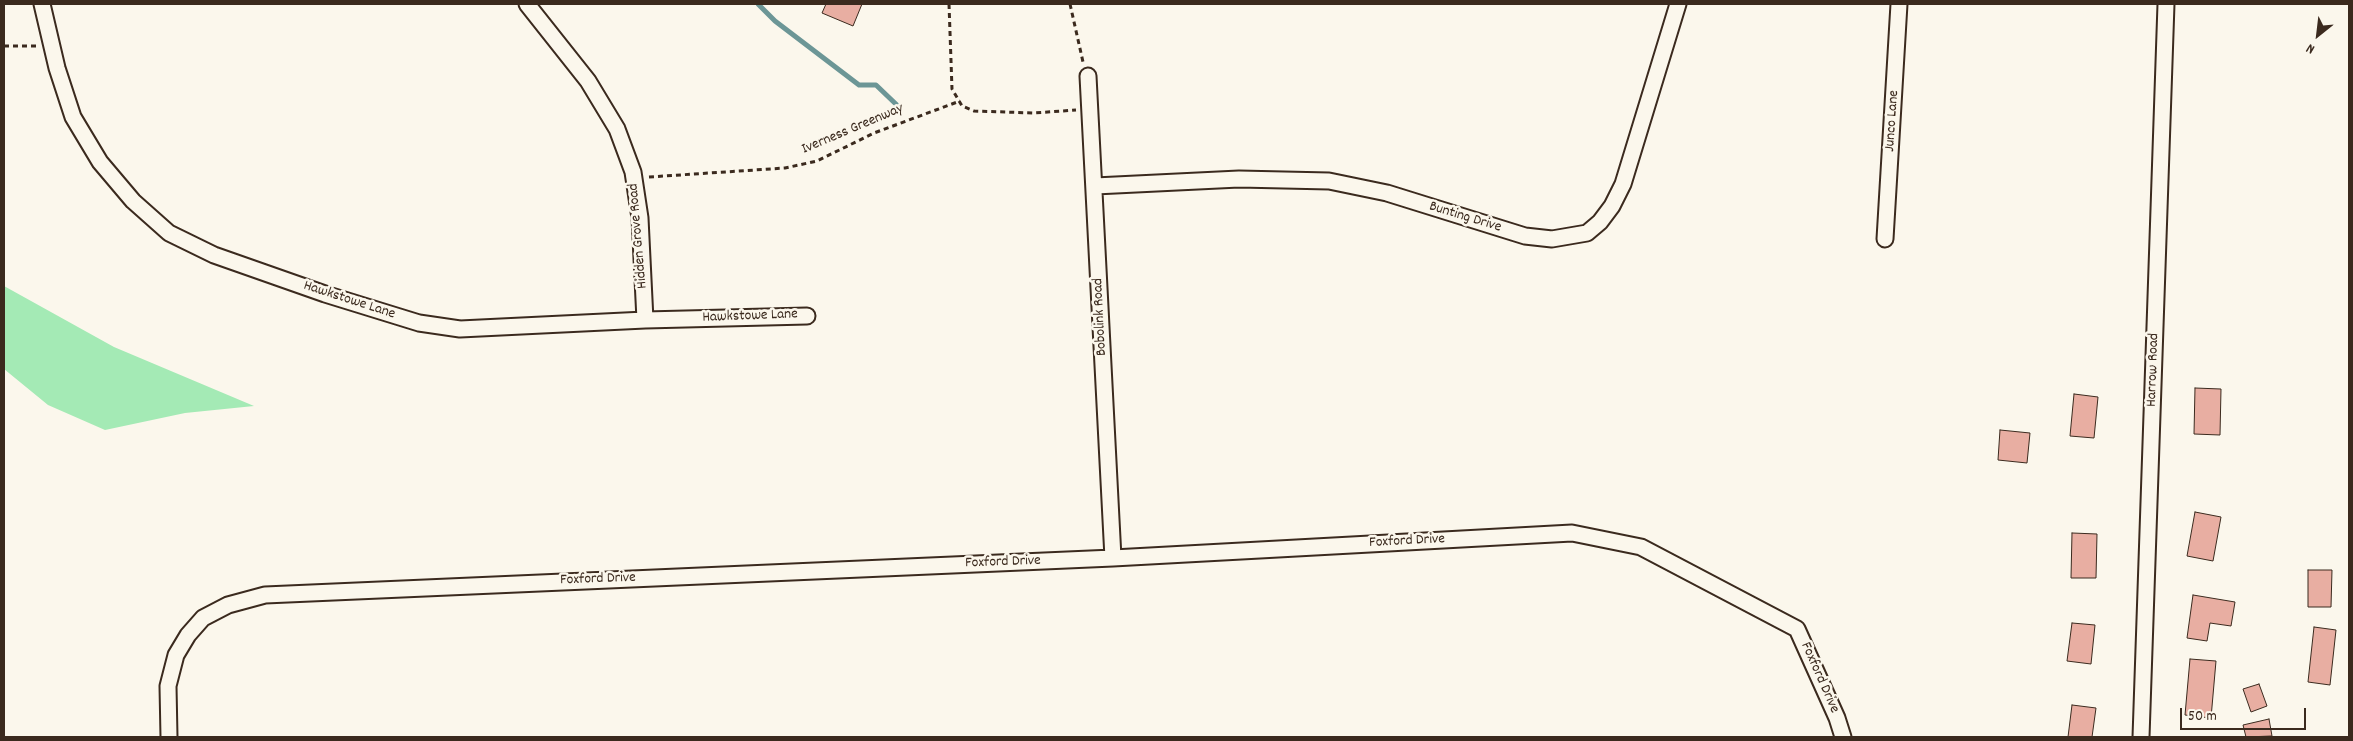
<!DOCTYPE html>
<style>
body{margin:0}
#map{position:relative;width:2353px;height:741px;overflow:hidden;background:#fbf7ec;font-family:Dekko,sans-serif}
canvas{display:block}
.frame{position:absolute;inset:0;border:5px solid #3b2a1e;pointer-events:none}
.north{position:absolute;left:2293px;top:10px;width:50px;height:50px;-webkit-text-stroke:4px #fbf7ec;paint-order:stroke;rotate:209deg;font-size:14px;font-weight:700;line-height:20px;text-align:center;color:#3b2a1e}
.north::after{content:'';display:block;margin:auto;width:18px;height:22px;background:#3b2a1e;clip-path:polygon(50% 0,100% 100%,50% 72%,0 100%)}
.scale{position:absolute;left:2180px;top:708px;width:126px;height:22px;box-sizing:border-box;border:2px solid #3b2a1e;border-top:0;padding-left:6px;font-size:15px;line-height:18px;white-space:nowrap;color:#3b2a1e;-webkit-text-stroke:4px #fbf7ec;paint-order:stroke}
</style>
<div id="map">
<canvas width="2353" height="741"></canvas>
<div class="frame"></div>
<div class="north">N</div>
<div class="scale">50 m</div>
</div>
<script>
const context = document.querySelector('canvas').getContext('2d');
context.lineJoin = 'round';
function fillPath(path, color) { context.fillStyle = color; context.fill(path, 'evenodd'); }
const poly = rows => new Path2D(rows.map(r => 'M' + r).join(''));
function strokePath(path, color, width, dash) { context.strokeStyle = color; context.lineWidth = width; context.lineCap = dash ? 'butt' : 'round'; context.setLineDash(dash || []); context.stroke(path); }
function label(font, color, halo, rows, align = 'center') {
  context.font = font + ' Dekko,sans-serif'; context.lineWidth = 5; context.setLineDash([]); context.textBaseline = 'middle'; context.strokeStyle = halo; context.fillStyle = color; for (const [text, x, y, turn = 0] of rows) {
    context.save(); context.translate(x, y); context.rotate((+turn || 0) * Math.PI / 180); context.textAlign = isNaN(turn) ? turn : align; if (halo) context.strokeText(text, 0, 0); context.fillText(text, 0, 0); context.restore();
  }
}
const green = poly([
 [4,286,114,347,254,406,185,413,105,430,48,405,4,369]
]);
const stream = poly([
 [758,4,775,21,859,85,876,85,900,108]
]);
const building = poly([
 [826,4,862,4,853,26,822,13,826,4],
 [2195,388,2221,389,2220,435,2194,434,2195,388],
 [2074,394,2098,397,2094,438,2070,436,2074,394],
 [2000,430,2030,433,2027,463,1998,460,2000,430],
 [2195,512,2221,517,2213,561,2187,556,2195,512],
 [2072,533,2097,534,2096,578,2071,578,2072,533],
 [2308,570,2332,570,2331,607,2308,607,2308,570],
 [2193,595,2235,602,2231,626,2210,623,2207,641,2187,638,2193,595],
 [2072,623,2095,625,2091,664,2067,661,2072,623],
 [2314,627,2336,630,2330,685,2308,682,2314,627],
 [2190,659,2216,661,2211,718,2185,715,2190,659],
 [2259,684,2267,706,2251,712,2243,689,2259,684],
 [2072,705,2096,708,2092,737,2068,737,2072,705],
 [2269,719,2272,736,2246,737,2243,725,2269,719]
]);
const path = poly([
 [949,4,952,89,962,106,974,111,1034,113,1076,110],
 [1070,4,1083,62],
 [4,46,38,46],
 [649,177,785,168,817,161,874,133,960,101]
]);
const minor = poly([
 [42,4,57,68,73,117,100,162,133,201,169,233,214,255,325,294,419,323,460,329,645,320,807,316],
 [527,4,588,81,617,129,633,172,640,218,645,320],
 [1088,76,1113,558],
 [1095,186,1239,179,1329,181,1387,193,1525,236,1552,239,1587,233,1600,222,1612,206,1623,184,1678,4],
 [1885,239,1899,4],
 [169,737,168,686,176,655,188,635,203,618,228,605,265,595,1113,558,1572,533,1641,547,1797,629,1837,718,1843,737],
 [2141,737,2166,4]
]);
const streetNames = [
 ["Junco Lane",1893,121,-86],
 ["Iverness Greenway",853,130,-23],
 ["Bunting Drive",1465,218,17],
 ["Hidden Grove Road",639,236,-95],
 ["Hawkstowe Lane",349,301,18],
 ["Hawkstowe Lane",750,317,-2],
 ["Bobolink Road",1101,317,-93],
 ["Harrow Road",2154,370,-88],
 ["Foxford Drive",1407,542,-3],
 ["Foxford Drive",1003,563,-2],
 ["Foxford Drive",598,580,-2],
 ["Foxford Drive",1819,678,66]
];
fillPath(green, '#a4eab5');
strokePath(stream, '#6c9696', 5);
fillPath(building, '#e8aea2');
strokePath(building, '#3b2a1e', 1);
strokePath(minor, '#3b2a1e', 19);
strokePath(path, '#3b2a1e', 3, [5, 4]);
strokePath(minor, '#fbf7ec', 15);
label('15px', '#3b2a1e', '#fbf7ec', streetNames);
</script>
